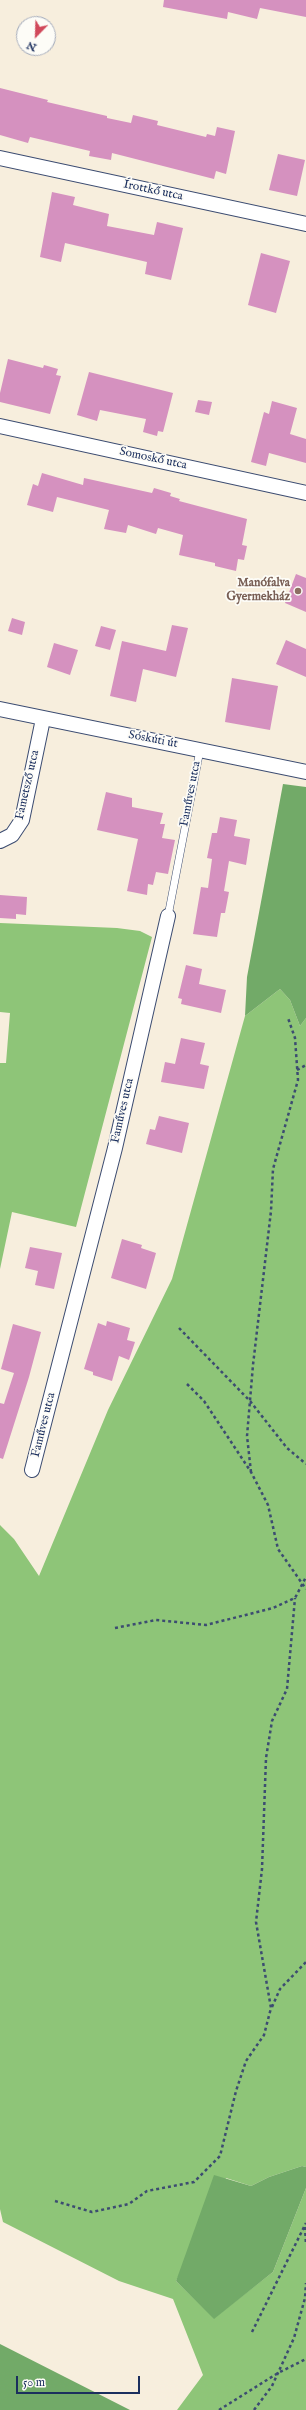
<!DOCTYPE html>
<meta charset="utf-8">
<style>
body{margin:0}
#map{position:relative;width:306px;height:2410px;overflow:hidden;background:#f7eedd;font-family:"IM FELL English",serif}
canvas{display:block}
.north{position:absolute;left:16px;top:16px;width:40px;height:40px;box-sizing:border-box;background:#fdfcf7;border:1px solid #a3aaba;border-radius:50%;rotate:203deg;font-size:11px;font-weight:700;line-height:16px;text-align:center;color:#1b2f5e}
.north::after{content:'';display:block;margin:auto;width:14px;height:18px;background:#d1495b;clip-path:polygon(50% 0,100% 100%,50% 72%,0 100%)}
.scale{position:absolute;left:16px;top:2376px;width:124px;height:18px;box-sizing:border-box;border:2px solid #1b2f5e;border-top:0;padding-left:5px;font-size:12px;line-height:14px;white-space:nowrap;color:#1b2f5e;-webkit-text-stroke:3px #fdfcf7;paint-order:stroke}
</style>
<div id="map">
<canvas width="306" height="2410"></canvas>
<div class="north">N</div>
<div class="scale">50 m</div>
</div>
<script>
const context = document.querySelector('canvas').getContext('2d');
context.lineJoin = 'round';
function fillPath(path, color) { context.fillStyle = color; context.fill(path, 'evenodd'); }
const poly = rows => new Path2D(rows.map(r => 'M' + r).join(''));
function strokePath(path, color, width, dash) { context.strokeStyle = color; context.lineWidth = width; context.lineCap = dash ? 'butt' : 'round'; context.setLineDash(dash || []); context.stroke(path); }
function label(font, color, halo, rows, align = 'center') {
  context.font = font + ' "IM FELL English",serif'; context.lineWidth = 3.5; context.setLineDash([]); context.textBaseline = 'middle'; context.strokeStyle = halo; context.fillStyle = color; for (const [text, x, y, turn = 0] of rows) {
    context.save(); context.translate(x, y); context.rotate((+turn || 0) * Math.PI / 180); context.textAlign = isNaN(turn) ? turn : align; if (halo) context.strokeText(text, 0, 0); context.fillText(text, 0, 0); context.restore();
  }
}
const green = poly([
 [0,923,117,928,140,931,152,937,76,1227,12,1212,0,1269,0,1063,6,1063,10,1013,0,1012],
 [280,989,290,1000,300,1026,306,1018,306,2167,302,2166,269,2177,251,2186,226,2178,176,2281,214,2318,273,2272,306,2188,306,2410,177,2410,203,2375,173,2299,119,2281,3,2222,0,2209,0,1525,14,1539,39,1576,108,1410,172,1279,245,1016]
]);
const forest = poly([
 [283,784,306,787,306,1018,300,1026,290,1000,280,989,245,1016,247,977],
 [302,2166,306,2167,306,2188,273,2272,214,2319,176,2281,214,2175,251,2186,269,2177],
 [0,2344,130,2410,0,2410]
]);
const building = poly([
 [164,0,306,0,306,17,260,8,257,19,228,12,227,19,163,7],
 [0,88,48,100,47,102,107,116,107,118,131,123,133,115,158,121,157,125,206,137,207,134,215,136,217,127,235,131,226,174,216,171,214,179,112,153,111,160,89,156,90,151,30,137,28,143,0,135],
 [278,154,305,160,297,196,269,190],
 [52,192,75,197,73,205,109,214,107,226,154,235,157,222,183,228,171,280,145,274,147,262,65,243,61,262,40,257],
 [261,253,290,261,276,313,248,305],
 [8,359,43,368,44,365,58,369,56,375,61,376,50,414,0,402,0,393],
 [89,372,173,393,163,432,158,431,157,436,143,432,146,419,100,410,97,421,77,415],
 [198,400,212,402,209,415,195,412],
 [272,401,297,408,290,434,306,439,306,463,269,453,266,466,251,462,264,412,269,414],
 [42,473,83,485,84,478,152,493,154,488,171,493,170,496,180,499,179,501,247,519,242,545,247,546,244,560,238,559,236,571,215,566,215,563,179,555,183,535,158,528,156,534,128,525,126,533,104,529,109,510,57,497,53,512,27,505,33,484,38,486],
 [296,574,306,578,306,612,285,603],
 [12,618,25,622,22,635,8,631],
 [172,625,188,628,176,677,143,669,136,702,110,696,122,641,166,651],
 [101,626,116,630,110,650,95,646],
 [286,640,306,649,306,677,276,664],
 [54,643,78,650,70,675,47,667],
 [232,678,278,686,270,730,225,722],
 [106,792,132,798,132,807,163,813,160,824,165,824,162,838,175,840,168,874,156,872,153,885,148,884,147,895,127,891,138,839,97,830],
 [220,817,237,820,234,836,250,839,246,865,229,861,224,891,229,892,225,913,221,913,217,937,193,934,201,887,208,888,212,859,207,858,212,833,217,833],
 [0,895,27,897,26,915,16,914,16,919,0,918],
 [186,965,202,969,199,984,226,990,221,1013,181,1004,182,999,178,998],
 [181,1038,205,1043,200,1064,209,1066,204,1089,161,1082,165,1062,175,1064],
 [159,1116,189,1123,182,1153,146,1144,150,1129,155,1130],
 [122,1239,142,1245,141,1248,156,1253,146,1289,111,1278],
 [30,1247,62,1253,54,1289,35,1285,38,1271,25,1268],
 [107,1321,130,1328,127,1340,135,1342,129,1360,119,1356,112,1381,93,1375,93,1372,84,1369,98,1323,106,1326],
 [13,1324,41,1332,29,1377,3,1459,0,1458,0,1403,4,1404,14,1373,1,1369]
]);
const path = poly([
 [297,1070,306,1065],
 [179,1328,250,1401,287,1448,306,1464],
 [187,1384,204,1401,251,1472,268,1505,278,1549,306,1589],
 [251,1472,247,1436,253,1365,271,1211,273,1169,298,1080,295,1038,288,1018],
 [115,1628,156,1620,206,1625,273,1608,295,1598,306,1577],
 [272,2007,280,1989,306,1962],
 [55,2201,92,2212,129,2204,147,2191,194,2182,220,2156,236,2091,246,2061,264,2035,271,2008,256,1922,262,1869,266,1758,272,1721,287,1689,295,1598],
 [305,2227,306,2245],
 [252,2332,306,2223],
 [219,2410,278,2373,306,2359],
 [254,2410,272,2386,294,2338,305,2298,306,2283]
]);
const service = poly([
 [168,916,200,750]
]);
const minor = poly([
 [0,158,306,224],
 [0,426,306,493],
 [0,709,306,772],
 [0,841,12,835,22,820,43,719],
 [32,1470,115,1148,168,916]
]);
const markers = [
 [298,591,4,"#8d6e63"]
];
const streetNames = [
 ["Írottkő utca",153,191,12],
 ["Somoskő utca",153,459,12],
 ["Sóskúti út",153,740,11],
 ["Fametsző utca",28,785,-77],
 ["Faműves utca",191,794,-79],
 ["Faműves utca",123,1111,-77],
 ["Faműves utca",44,1425,-76]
];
const educationNames = [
 ["Manófalva",290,584],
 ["Gyermekház",290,598]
];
fillPath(green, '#8ec578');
fillPath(forest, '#72aa68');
fillPath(building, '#d591bf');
strokePath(service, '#3c4c71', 8);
strokePath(minor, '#3c4c71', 16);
strokePath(path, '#3c4c71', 2.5, [3, 3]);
strokePath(service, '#fff', 7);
strokePath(minor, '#fff', 14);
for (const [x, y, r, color] of markers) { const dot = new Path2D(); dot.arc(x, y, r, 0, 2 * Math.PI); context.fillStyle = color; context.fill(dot); strokePath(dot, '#fdfcf7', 1.5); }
label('12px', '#1b2f5e', '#fdfcf7', streetNames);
label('bold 12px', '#785e54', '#fdfcf7', educationNames, 'right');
</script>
